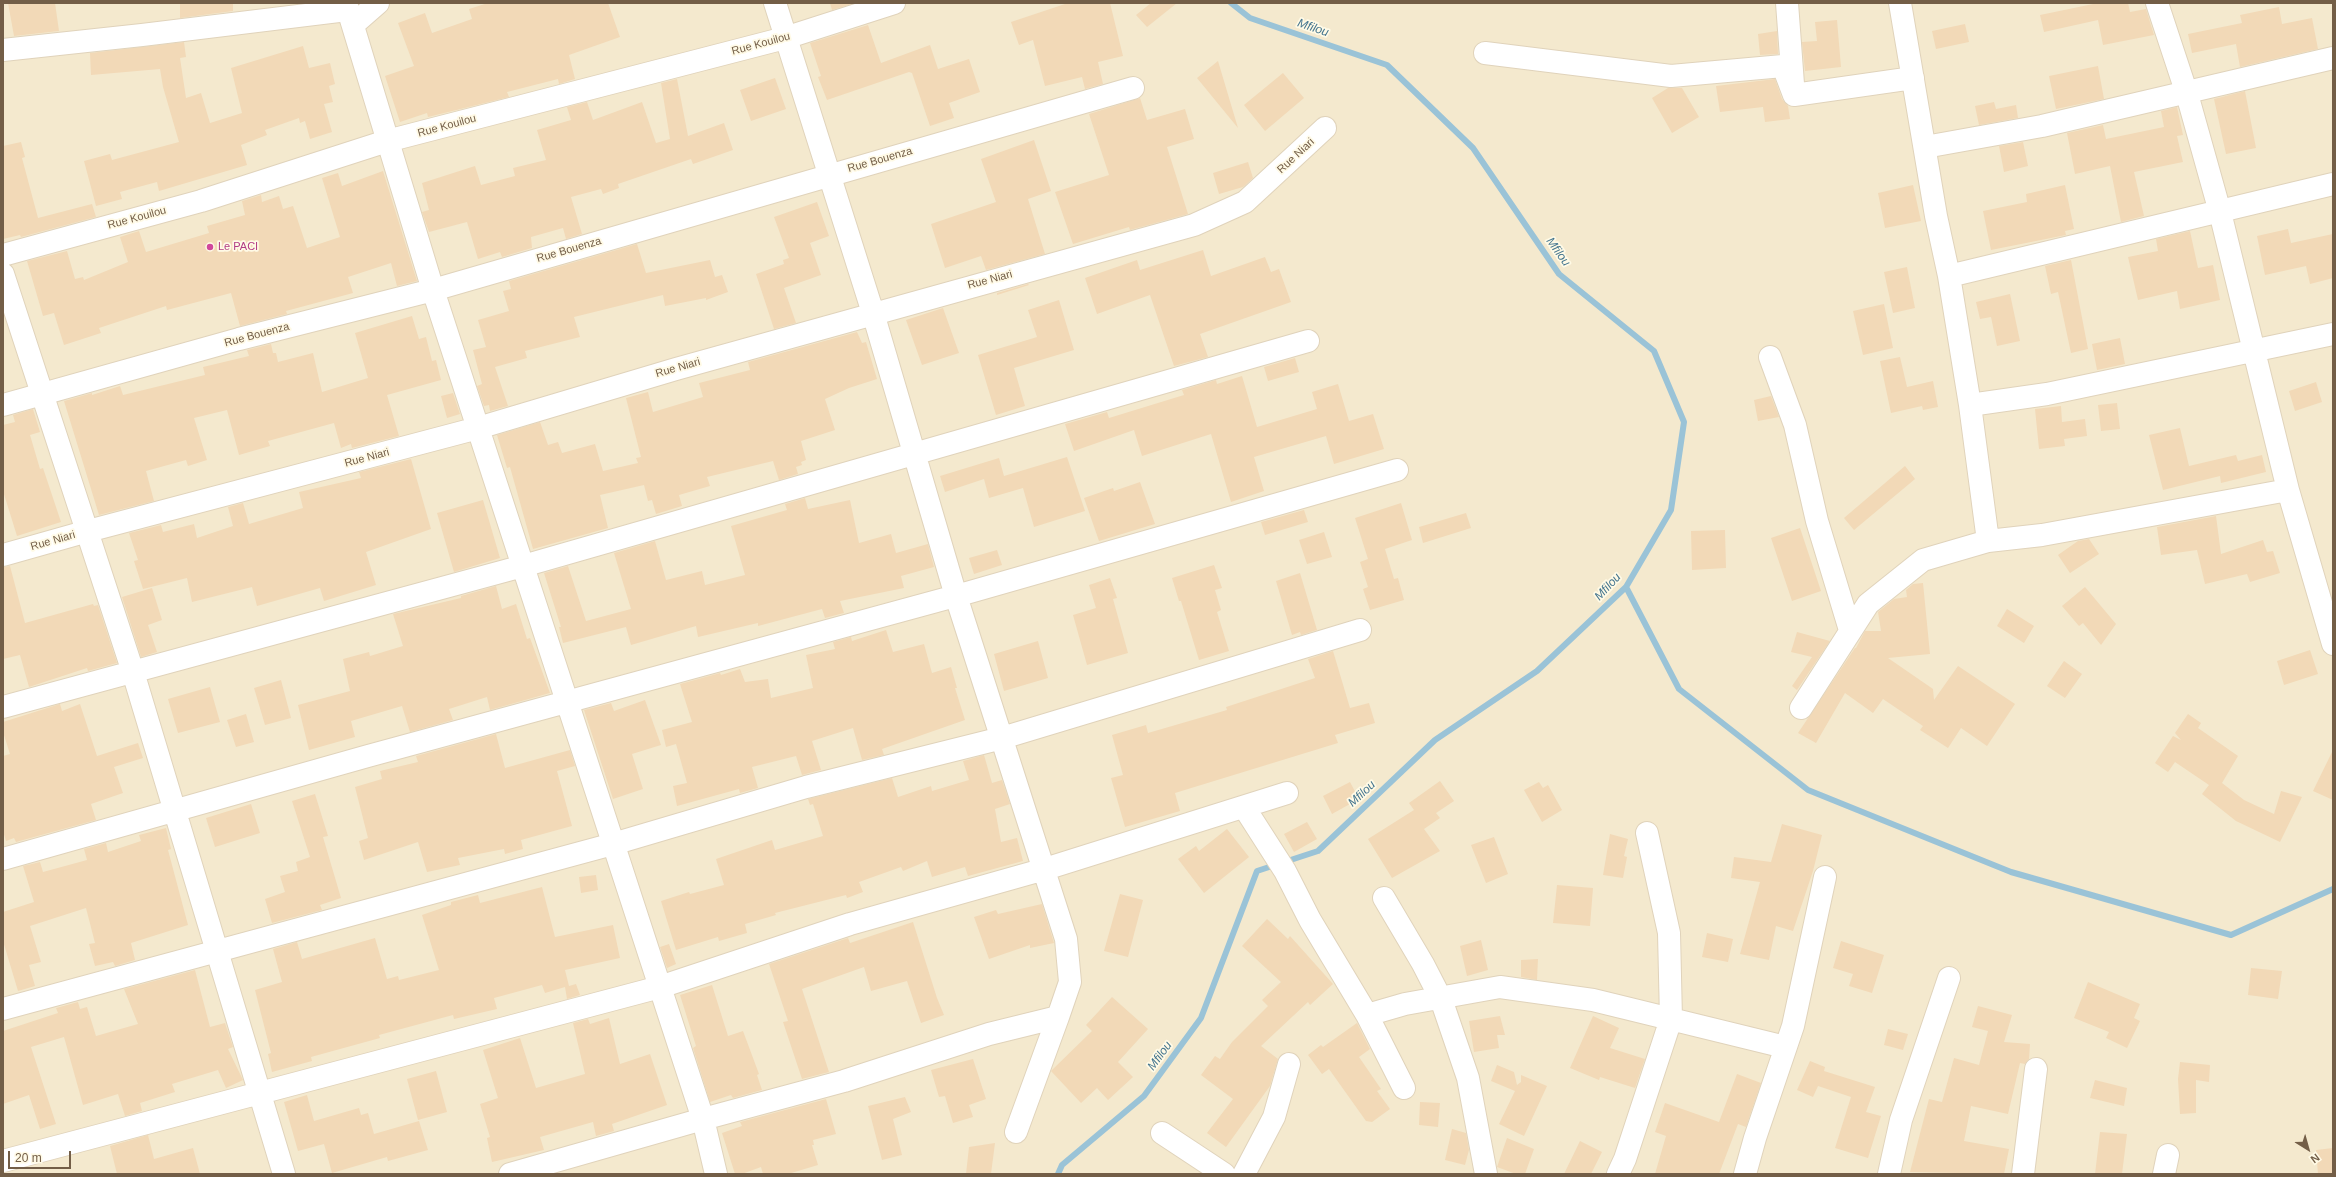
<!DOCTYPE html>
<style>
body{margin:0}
#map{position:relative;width:2336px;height:1177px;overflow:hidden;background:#fcf6df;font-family:Arial,sans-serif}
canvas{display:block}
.frame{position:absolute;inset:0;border:4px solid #735e47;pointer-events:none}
.north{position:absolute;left:2288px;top:1129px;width:40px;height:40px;-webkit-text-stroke:3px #fffae6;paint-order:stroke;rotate:143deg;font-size:11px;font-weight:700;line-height:16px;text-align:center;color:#735e47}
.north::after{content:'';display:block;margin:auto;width:14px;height:18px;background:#735e47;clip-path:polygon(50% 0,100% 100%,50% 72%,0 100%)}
.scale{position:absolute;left:8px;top:1151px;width:63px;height:18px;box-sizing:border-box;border:2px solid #735e47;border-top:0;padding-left:5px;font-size:12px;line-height:14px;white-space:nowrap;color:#735e47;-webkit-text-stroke:3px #fffae6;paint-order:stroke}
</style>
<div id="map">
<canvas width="2336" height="1177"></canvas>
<div class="frame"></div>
<div class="north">N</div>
<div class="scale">20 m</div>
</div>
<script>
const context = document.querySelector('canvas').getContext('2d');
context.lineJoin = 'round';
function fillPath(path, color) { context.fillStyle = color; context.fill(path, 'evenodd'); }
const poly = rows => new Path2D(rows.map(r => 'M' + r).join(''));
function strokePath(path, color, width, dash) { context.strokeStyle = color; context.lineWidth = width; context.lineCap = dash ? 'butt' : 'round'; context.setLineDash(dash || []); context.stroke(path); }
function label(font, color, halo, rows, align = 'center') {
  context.font = font + ' Arial,sans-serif'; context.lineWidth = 3.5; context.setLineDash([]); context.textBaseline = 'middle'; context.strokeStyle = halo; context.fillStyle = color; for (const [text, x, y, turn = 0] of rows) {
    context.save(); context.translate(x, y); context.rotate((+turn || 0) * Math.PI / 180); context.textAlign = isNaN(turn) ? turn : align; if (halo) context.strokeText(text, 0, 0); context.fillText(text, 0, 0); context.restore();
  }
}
const residential = poly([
 [3,3,2333,3,2333,1174,3,1174]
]);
const stream = poly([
 [1626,587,1679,689,1808,790,2011,872,2231,935,2333,889],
 [1058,1174,1062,1165,1144,1096,1201,1018,1257,871,1318,851,1435,740,1537,671,1626,587,1671,510,1684,422,1654,351,1559,274,1473,148,1387,65,1250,18,1231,3]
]);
const building = poly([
 [8,3,55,3,59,31,14,36],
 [180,3,233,3,233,11,180,18],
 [488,3,608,3,620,37,569,55,575,79,559,84,558,79,507,92,509,97,428,117,427,113,400,122,385,76,414,66,398,23,425,13,432,33,472,19,469,9],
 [830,3,851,3,852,4,832,10],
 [1068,3,1110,3,1123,56,1098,62,1103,84,1085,89,1082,77,1045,86,1033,40,1019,45,1011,22],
 [1151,3,1177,3,1147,27,1136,15],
 [2098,3,2128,3,2130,12,2146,9,2154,35,2103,45,2098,20,2044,32,2040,15],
 [2279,7,2282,24,2312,18,2318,49,2240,67,2236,44,2192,53,2188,34,2242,23,2240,15],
 [1837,20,1841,67,1805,71,1802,42,1817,41,1815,22],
 [1965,24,1969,42,1936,49,1932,31],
 [868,25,881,63,930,45,938,69,969,59,980,92,949,103,954,118,930,126,912,73,909,72,827,100,818,77,821,76,810,43],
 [1777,31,1778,54,1760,55,1758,34],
 [184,42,186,57,180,58,186,98,201,93,210,123,242,113,231,68,303,46,309,68,330,63,335,84,329,86,333,102,324,104,332,132,310,139,305,121,300,123,299,118,265,130,267,135,241,145,247,165,159,191,157,182,120,192,122,199,96,206,84,161,110,154,112,160,179,142,163,87,160,69,91,75,90,53],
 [1218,61,1238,128,1197,78],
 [2098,66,2104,99,2056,109,2049,76],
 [1283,73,1304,98,1265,131,1244,105],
 [775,78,786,109,751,121,740,90],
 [677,79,688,136,724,123,733,150,693,164,691,159,618,184,619,188,603,194,601,189,571,197,582,234,566,239,563,228,531,237,532,248,502,257,500,252,478,259,467,222,429,232,422,212,429,210,422,183,475,166,481,185,515,176,513,168,546,160,537,130,571,120,567,107,587,102,593,120,642,102,656,143,670,139,661,83],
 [1775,79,1782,99,1788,106,1790,119,1765,122,1763,107,1720,112,1716,86],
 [1668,88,1682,88,1699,117,1672,133,1652,98],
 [2245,91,2256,148,2226,154,2214,99],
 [1140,98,1147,120,1185,109,1194,139,1167,147,1188,214,1130,230,1129,227,1073,244,1055,192,1109,175,1089,114],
 [1994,102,1996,109,2016,105,2018,118,1979,125,1975,106],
 [2177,107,2183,135,2177,136,2183,162,2134,172,2144,216,2121,222,2110,166,2075,174,2067,133,2103,125,2106,139,2164,127,2161,111],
 [1034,140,1051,191,1028,199,1045,254,986,270,981,256,945,268,931,224,996,202,981,159],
 [21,142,25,157,22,158,38,218,92,204,96,217,21,237,20,235,3,239,3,146],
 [2023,142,2028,166,2004,172,1999,146],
 [1248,162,1253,178,1243,187,1219,194,1213,173],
 [383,171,417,281,397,286,391,263,348,277,353,293,286,311,287,314,240,326,231,293,167,310,166,306,99,328,101,333,64,345,54,313,43,316,27,261,67,251,75,279,83,277,84,280,128,262,120,237,139,231,146,252,209,233,207,226,245,215,242,201,261,195,262,202,279,196,283,209,293,206,307,248,340,237,322,178,338,173,342,186],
 [1913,185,1921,221,1885,228,1878,193],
 [2065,185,2074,229,2065,231,2066,235,1991,250,1983,211,2027,202,2026,194],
 [817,202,829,236,810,243,821,275,784,288,796,323,774,329,756,274,784,264,783,260,789,258,774,217],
 [2288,229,2291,243,2333,234,2333,278,2310,284,2306,266,2265,275,2257,236],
 [2190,231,2198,268,2213,265,2220,300,2180,309,2177,291,2138,300,2128,257,2158,251,2156,239],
 [637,244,646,273,710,260,715,277,722,275,728,292,706,300,706,298,665,306,663,295,574,317,580,337,525,351,527,358,495,367,508,406,490,411,489,405,484,406,477,386,482,384,473,350,486,347,478,320,509,311,503,291,511,289,509,281],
 [1203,250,1211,276,1265,257,1271,272,1279,269,1291,302,1200,334,1208,357,1174,366,1150,295,1097,314,1085,278,1137,260,1140,270],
 [2071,260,2088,349,2071,353,2058,292,2051,294,2045,266],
 [1907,267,1915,308,1893,313,1884,272],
 [1028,284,1029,285,997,295,997,293],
 [2010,294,2020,341,1997,346,1991,317,1980,319,1976,302],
 [1059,300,1074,350,1014,368,1025,406,996,415,978,355,1037,337,1028,310],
 [1884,304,1893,348,1863,355,1853,311],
 [943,308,959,353,922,365,906,320],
 [412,316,419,339,426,337,432,361,436,360,441,380,387,395,399,436,352,448,351,444,341,448,334,423,268,441,270,446,239,455,227,410,194,418,207,460,188,466,186,460,146,471,154,501,99,515,64,401,92,393,92,395,120,386,123,395,205,375,203,367,249,356,247,350,271,344,273,353,276,353,278,362,313,353,322,392,368,378,355,333],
 [857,332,862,343,866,342,877,379,849,388,825,399,835,430,801,441,806,460,801,462,802,465,796,467,798,474,779,480,773,461,707,477,710,486,679,495,682,506,656,514,652,500,648,501,644,485,600,495,608,528,533,549,510,467,507,468,497,435,540,422,548,445,558,442,562,453,595,444,603,471,638,463,636,458,641,457,626,398,648,392,653,412,703,397,699,383,750,370,748,362],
 [2120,338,2125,364,2097,370,2092,344],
 [1900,357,1907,387,1933,381,1938,407,1923,410,1922,406,1891,413,1880,361],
 [1295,358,1299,372,1268,381,1264,367],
 [1242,376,1257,427,1317,409,1312,392,1338,384,1349,421,1373,414,1384,449,1334,464,1326,436,1254,457,1264,491,1231,502,1211,434,1142,456,1134,430,1074,451,1065,424,1107,412,1109,418,1184,395,1182,390,1216,380,1217,384],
 [2316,382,2322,402,2295,411,2289,391],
 [453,393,460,414,447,418,441,396],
 [1771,396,1779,417,1758,421,1754,400],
 [2117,403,2120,429,2101,431,2098,405],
 [2061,406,2062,422,2085,419,2087,436,2064,439,2065,446,2039,449,2035,409],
 [33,409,40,432,30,435,40,469,43,468,61,522,17,536,3,491,3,425,15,422,13,415],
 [2180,428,2189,466,2236,455,2238,461,2262,455,2266,472,2221,483,2220,476,2163,490,2149,435],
 [1067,457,1085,511,1034,527,1023,488,989,498,984,479,945,492,940,476,999,458,1004,476],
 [411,459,431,529,366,552,376,585,324,601,320,588,257,606,252,587,192,602,187,578,143,589,134,561,138,560,129,533,161,525,163,532,194,524,197,538,233,526,228,507,243,503,249,524,303,508,299,492,361,478,359,472],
 [1905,466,1915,479,1854,530,1844,518],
 [1140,482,1155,524,1099,541,1084,498,1113,488,1114,491],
 [805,498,808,509,850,500,859,543,891,534,896,553,928,544,934,567,901,576,904,588,840,601,844,613,825,618,822,609,758,626,758,623,698,637,696,626,631,645,626,627,563,643,559,627,561,627,544,573,568,566,586,621,631,609,614,553,655,541,666,580,702,571,705,585,745,575,731,526,787,510,785,504],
 [483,500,500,558,454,572,437,513],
 [1401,503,1412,540,1385,549,1394,579,1398,578,1404,600,1370,610,1363,589,1368,587,1360,562,1368,559,1355,518],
 [1304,510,1308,522,1265,535,1261,522],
 [1466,513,1471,528,1423,543,1419,527],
 [2216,516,2221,554,2263,540,2267,552,2273,551,2280,573,2250,582,2247,574,2205,584,2197,550,2161,555,2157,527],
 [1800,528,1821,591,1792,601,1771,538],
 [1725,530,1726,568,1692,570,1691,531],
 [1324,532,1332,557,1307,564,1299,540],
 [2089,539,2099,554,2070,573,2058,555,2078,541],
 [997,550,1002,565,974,574,969,558],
 [1214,565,1222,588,1215,590,1221,610,1217,612,1229,651,1199,660,1181,601,1179,601,1172,578],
 [10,566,25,623,93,604,94,606,98,605,117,663,88,671,87,668,29,687,20,655,3,659,3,567],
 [1300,573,1317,630,1301,635,1300,632,1292,635,1276,581],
 [1110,578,1117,598,1113,599,1128,653,1087,665,1073,615,1096,608,1089,585],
 [1923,583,1930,654,1888,658,1933,689,1934,700,1958,666,2015,704,1987,746,1961,728,1948,748,1920,730,1923,726,1883,699,1873,713,1845,693,1816,743,1798,733,1855,648,1856,648,1865,631,1881,631,1878,612,1894,599,1907,597,1906,590,1913,584],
 [496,586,502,609,516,604,527,639,530,638,550,693,490,710,487,697,449,709,453,720,410,732,402,706,351,721,355,737,309,750,298,705,350,691,343,659,369,652,370,656,403,646,393,614,461,598,461,596],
 [2085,587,2116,624,2101,645,2083,623,2079,626,2062,606],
 [152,588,162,620,148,625,157,652,141,657,122,597],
 [2007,609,2034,626,2024,643,1997,626],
 [886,630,893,652,924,644,932,673,951,667,957,688,955,688,965,720,882,749,884,755,862,760,853,728,812,741,821,770,802,775,796,756,752,767,758,788,740,793,739,789,677,806,673,786,687,783,676,744,666,747,662,730,692,722,680,684,720,673,721,675,740,669,745,682,768,679,771,698,813,688,806,655,835,649,833,642,851,637,852,641],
 [1797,632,1830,641,1797,690,1792,686,1812,657,1791,652],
 [1038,641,1048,678,1004,691,994,654],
 [2310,650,2318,674,2284,685,2277,661],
 [1333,651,1350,708,1369,703,1375,723,1335,735,1338,743,1175,793,1180,811,1125,827,1111,778,1123,775,1112,735,1146,725,1148,733,1227,710,1226,707,1315,678,1308,659],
 [2064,661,2082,674,2065,698,2047,686],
 [281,680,291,718,265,725,254,688],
 [210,687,220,722,178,733,168,699],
 [645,700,661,745,632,754,643,789,613,799,584,710,611,703,614,711],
 [60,704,62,711,80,704,97,756,138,743,143,758,114,767,123,793,91,804,96,820,16,842,14,838,6,841,3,831,3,756,10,754,3,732,3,722],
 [246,714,254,742,236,747,227,720],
 [2188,714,2201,723,2198,728,2238,756,2222,783,2244,800,2274,814,2281,791,2302,797,2280,842,2236,821,2202,794,2209,785,2175,762,2168,772,2155,763,2173,736,2181,740,2175,733],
 [496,734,505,768,570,750,575,766,557,771,572,826,521,840,523,849,505,854,504,849,458,858,460,865,427,872,418,842,364,860,359,841,368,838,355,787,382,779,380,771,418,762,416,756],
 [2333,750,2333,800,2313,791],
 [984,755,992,783,1002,780,1010,804,995,809,1001,842,1017,838,1023,861,968,876,965,867,932,877,927,861,903,871,901,867,859,882,863,892,847,898,846,895,775,913,776,915,745,924,747,933,719,941,718,937,676,950,661,901,689,892,690,894,724,885,716,859,772,840,775,850,823,836,813,804,810,805,808,799,892,778,898,797,931,786,932,791,969,780,963,761],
 [1440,781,1454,801,1436,813,1440,818,1424,829,1440,851,1392,878,1368,839,1414,810,1409,803],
 [1350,782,1359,799,1332,814,1323,796],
 [1539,782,1543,788,1548,785,1562,810,1542,822,1524,790],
 [315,794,328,836,323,837,341,898,320,905,322,910,272,923,265,899,285,892,280,876,298,871,296,862,310,857,292,801],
 [251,804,260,833,215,847,206,818],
 [1307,822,1317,839,1294,852,1284,834],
 [1782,824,1822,835,1813,871,1793,931,1776,926,1769,960,1740,954,1760,882,1731,878,1734,857,1771,862],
 [166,828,171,849,168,850,188,925,131,943,135,960,115,966,113,962,95,966,89,944,95,943,86,908,30,926,41,962,29,965,35,986,18,991,3,941,3,912,34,902,23,866,40,862,43,872,87,860,84,849,106,843,108,852,141,841,139,835],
 [1227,829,1249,857,1204,893,1178,859,1196,846,1199,851],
 [1610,834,1628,839,1624,856,1627,857,1623,878,1603,875],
 [1494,837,1508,874,1486,883,1471,845],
 [596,875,598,890,581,893,579,877],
 [1557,885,1593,888,1590,926,1553,923],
 [542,887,555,937,613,925,620,958,565,970,569,986,576,984,580,995,567,999,565,987,545,993,542,985,494,998,497,1009,454,1019,453,1015,379,1035,380,1038,311,1057,312,1061,272,1072,268,1054,271,1053,255,990,282,982,273,949,297,942,302,959,375,938,387,979,398,976,399,980,439,970,422,915,451,905,451,902,478,895,480,903],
 [1120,894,1143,900,1128,957,1104,951],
 [1042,904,1054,943,1030,948,1030,945,989,959,974,917,996,910,998,914],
 [1267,919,1288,939,1290,936,1333,984,1310,1005,1308,1002,1261,1046,1278,1059,1270,1086,1226,1147,1207,1133,1233,1099,1201,1075,1215,1056,1220,1059,1232,1042,1268,1006,1262,1000,1281,982,1242,946],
 [913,922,937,998,944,1015,921,1023,907,981,871,991,864,967,802,989,829,1072,802,1079,783,1022,788,1021,769,964,848,938,850,943],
 [1707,933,1733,939,1728,962,1702,957],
 [1481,940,1488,970,1467,976,1460,946],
 [1841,941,1884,955,1872,993,1849,986,1853,974,1833,968],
 [669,944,676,964,667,968,660,947],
 [1538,959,1537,980,1521,977,1521,960],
 [2251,968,2282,971,2278,999,2248,995],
 [195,970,210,1027,225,1023,233,1047,228,1049,243,1080,226,1088,218,1070,172,1084,175,1092,140,1103,142,1111,125,1116,118,1094,83,1105,64,1037,31,1047,56,1124,40,1129,29,1095,3,1104,3,1031,58,1013,56,1008,78,1002,80,1009,87,1007,96,1036,138,1024,124,989],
 [2088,982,2140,1004,2134,1018,2140,1021,2127,1048,2106,1038,2109,1032,2074,1018],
 [712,985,728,1036,743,1031,759,1074,757,1075,762,1090,733,1098,731,1095,710,1102,693,1048,696,1046,680,995],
 [1112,997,1148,1029,1118,1062,1133,1077,1108,1100,1097,1088,1081,1103,1051,1071,1092,1031,1086,1025],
 [1978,1006,2012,1015,2004,1042,2030,1044,2029,1059,2025,1064,2020,1063,2008,1114,1971,1106,1964,1141,2009,1149,2004,1174,1910,1172,1929,1099,1942,1102,1954,1058,1979,1065,1988,1031,1972,1027],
 [1500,1016,1505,1035,1497,1035,1499,1048,1474,1052,1469,1021],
 [1593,1016,1619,1028,1610,1048,1645,1059,1635,1088,1600,1077,1599,1080,1570,1068],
 [609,1018,620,1064,650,1054,667,1105,612,1124,614,1131,596,1136,593,1122,540,1137,544,1150,492,1162,487,1138,490,1137,480,1104,498,1098,483,1050,520,1038,536,1088,585,1074,573,1023,588,1019,590,1024],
 [1357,1023,1370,1049,1359,1057,1381,1089,1377,1091,1390,1109,1372,1122,1366,1121,1329,1069,1322,1074,1308,1055,1321,1045,1323,1047],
 [1888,1029,1908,1034,1903,1050,1884,1045],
 [973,1059,986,1099,969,1105,973,1117,953,1123,945,1096,939,1097,931,1070],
 [1810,1061,1825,1067,1824,1071,1875,1087,1866,1112,1881,1116,1868,1158,1835,1148,1851,1097,1818,1086,1813,1097,1797,1090],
 [2180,1062,2210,1065,2209,1082,2196,1080,2196,1113,2180,1114,2178,1079],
 [1497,1065,1514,1072,1517,1085,1521,1082,1521,1075,1547,1086,1524,1136,1499,1124,1515,1091,1491,1081],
 [436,1071,447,1112,418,1120,407,1079],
 [1737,1074,1761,1083,1746,1127,1738,1124,1719,1174,1655,1174,1666,1136,1655,1132,1665,1103,1719,1122],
 [2095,1080,2127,1088,2124,1106,2090,1098],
 [307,1095,314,1121,359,1108,361,1115,368,1113,374,1134,419,1121,428,1150,388,1161,387,1157,332,1173,324,1144,298,1151,284,1102],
 [905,1097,911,1112,893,1119,902,1155,882,1160,868,1106],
 [826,1099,836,1134,813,1140,814,1145,812,1145,818,1165,788,1174,763,1174,761,1167,742,1174,735,1174,722,1133,742,1126,740,1122],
 [1420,1102,1440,1103,1438,1127,1419,1125],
 [1452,1129,1466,1133,1469,1150,1465,1165,1445,1160],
 [2100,1132,2127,1134,2122,1174,2095,1174],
 [148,1135,154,1159,193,1148,200,1174,117,1174,110,1146],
 [1507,1138,1534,1149,1525,1174,1516,1174,1497,1167],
 [1580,1141,1602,1152,1591,1174,1564,1174],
 [995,1143,991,1174,966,1174,969,1147],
 [2333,1148,2333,1174,2318,1174,2316,1150]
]);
const minor = poly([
 [346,3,433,290,703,1119,716,1174],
 [775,3,873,313,956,596,1066,939,1070,982,1058,1017],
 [1787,3,1793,84],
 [1900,3,1936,216,1949,276,1970,405,1988,541],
 [2157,3,2187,94,2220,212,2288,490,2333,644],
 [354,24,378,3],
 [3,50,142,35,347,10],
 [1485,53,1671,76,1783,66,1794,95,1913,78],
 [1925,147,2042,126,2333,58],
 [3,255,201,201,387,141,785,38,894,3],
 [3,274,133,672,284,1174],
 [1949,276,2333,184],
 [1770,357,1795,425,1817,521,1850,630],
 [3,405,239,339,433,290,1133,88],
 [1970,405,2047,394,2333,334],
 [3,555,88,531,478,428,676,369,1194,225,1245,202,1325,128],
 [3,707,523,566,1308,341],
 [1801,708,1868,604,1923,560,1988,541,2042,535,2288,490],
 [1244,807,1285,871,1310,920,1367,1015,1404,1088],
 [3,859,368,756,970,592,1397,470],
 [1384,898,1423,964,1441,999,1468,1078,1486,1174],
 [3,1009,613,844,806,787,1002,738,1360,630],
 [1367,1015,1405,1004,1500,987,1593,1000,1785,1047],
 [1162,1133,1224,1174],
 [3,1161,660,987,850,924,1045,869,1287,793],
 [510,1174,703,1119,844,1081,989,1034,1058,1017,1016,1132],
 [1244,1174,1274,1117,1289,1064],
 [1618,1174,1625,1159,1671,1019,1669,933,1647,833],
 [1745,1174,1755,1138,1793,1026,1825,877],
 [1889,1174,1901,1120,1949,978],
 [2023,1174,2036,1069],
 [2164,1174,2168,1155]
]);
const markers = [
 [210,247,4,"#d1479c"]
];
const streetNames = [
 ["Rue Kouilou",761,44,-15],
 ["Rue Kouilou",447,126,-15],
 ["Rue Niari",1296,156,-43],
 ["Rue Bouenza",880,160,-16],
 ["Rue Kouilou",137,218,-15],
 ["Rue Bouenza",569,250,-16],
 ["Rue Niari",990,280,-15],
 ["Rue Bouenza",257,335,-15],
 ["Rue Niari",678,368,-16],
 ["Rue Niari",367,458,-15],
 ["Rue Niari",53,541,-16]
];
const hotelNames = [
 ["Le PACI",218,247]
];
const waterNames = [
 ["Mfilou",1313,28,19],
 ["Mfilou",1558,252,54],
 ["Mfilou",1608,587,-47],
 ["Mfilou",1362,794,-43],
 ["Mfilou",1160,1056,-54]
];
fillPath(residential, '#f4e9ce');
strokePath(stream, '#9ac3d7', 6);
fillPath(building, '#f2d9b7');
strokePath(minor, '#e0d3bb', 24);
strokePath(minor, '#fff', 22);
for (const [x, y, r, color] of markers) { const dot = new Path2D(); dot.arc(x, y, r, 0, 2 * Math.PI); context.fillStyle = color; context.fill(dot); strokePath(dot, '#fffae6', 1.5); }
label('11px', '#735e47', '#fffae6', streetNames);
label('11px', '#b23c85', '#fffae6', hotelNames, 'left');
label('italic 12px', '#43748e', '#fffae6', waterNames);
</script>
